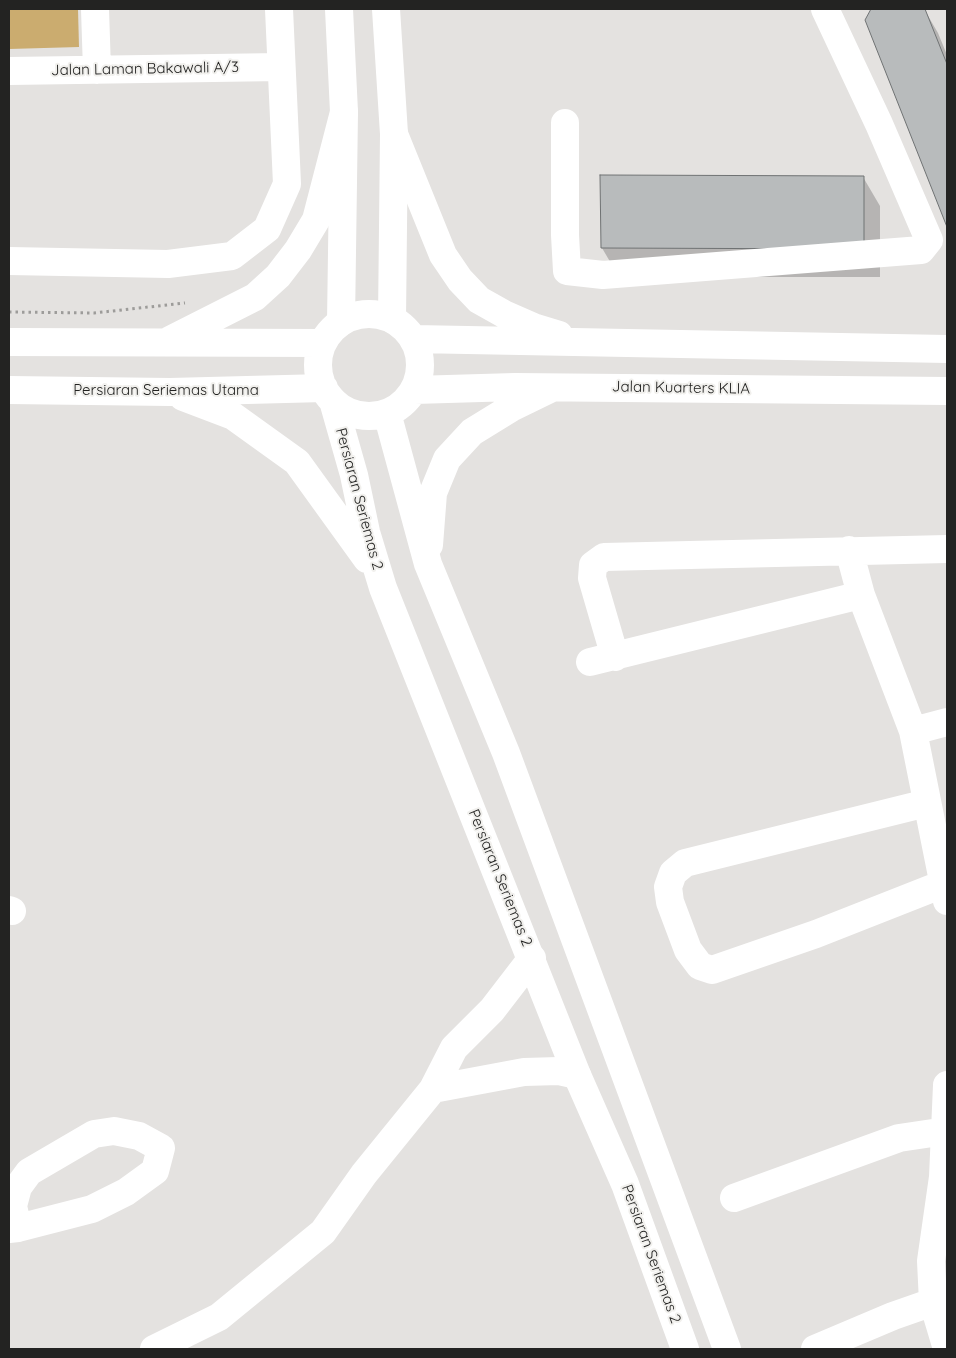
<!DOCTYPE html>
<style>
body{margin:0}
#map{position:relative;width:956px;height:1358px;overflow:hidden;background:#e4e2e0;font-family:Quicksand,sans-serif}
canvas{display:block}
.frame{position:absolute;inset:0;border:10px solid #232322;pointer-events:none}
</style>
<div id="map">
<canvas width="956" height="1358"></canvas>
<div class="frame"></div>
</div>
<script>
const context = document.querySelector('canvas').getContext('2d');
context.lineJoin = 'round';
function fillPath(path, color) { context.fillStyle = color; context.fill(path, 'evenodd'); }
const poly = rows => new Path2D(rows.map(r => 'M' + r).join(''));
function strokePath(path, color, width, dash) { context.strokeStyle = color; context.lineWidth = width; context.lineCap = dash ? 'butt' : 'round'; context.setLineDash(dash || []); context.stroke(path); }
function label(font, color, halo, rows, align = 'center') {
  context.font = font + ' Quicksand,sans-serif'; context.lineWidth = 4; context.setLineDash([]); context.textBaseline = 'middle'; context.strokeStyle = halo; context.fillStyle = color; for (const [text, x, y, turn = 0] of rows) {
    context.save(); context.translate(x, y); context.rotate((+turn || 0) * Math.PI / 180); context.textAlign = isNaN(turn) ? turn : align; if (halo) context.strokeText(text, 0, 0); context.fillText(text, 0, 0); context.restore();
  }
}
const green = poly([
 [9,9,78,9,79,47,9,49]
]);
const shadow = poly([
 [873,9,924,9,938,33,947,55,947,224,867,20],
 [602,177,863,177,880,206,880,277,619,277,602,248]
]);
const building = poly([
 [871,9,925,9,947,64,947,227,865,20,871,9],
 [600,175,864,176,864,249,601,248,600,175]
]);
const path = poly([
 [9,312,94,313,185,303]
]);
const minor = poly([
 [95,9,97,70],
 [339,9,344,112,341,322],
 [386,9,394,134,392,319],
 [9,71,281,67],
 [565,123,565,235,567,271,603,275,921,250,929,240,879,124,825,9],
 [9,261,168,264,232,256,267,229,287,184,279,9],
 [849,550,861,595,913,731,947,901],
 [615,657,592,578,593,565,604,557,947,549],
 [590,662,861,595],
 [913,731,947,722],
 [927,803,685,863,673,873,668,887,670,902,688,950,700,966,712,970,816,934,943,884],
 [9,910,12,911],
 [532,958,492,1010,454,1048,433,1089,524,1072,559,1071,577,1075],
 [734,1198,899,1138,946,1131],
 [9,1229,18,1228,92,1209,126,1192,155,1171,161,1148,139,1136,114,1131,94,1134,29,1172,18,1187,13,1206,18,1228],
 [154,1349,219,1317,323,1232,364,1174,433,1089],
 [815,1349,893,1316,933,1302],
 [947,1349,933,1302,931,1261,943,1177,947,1085]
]);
const major = poly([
 [394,134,443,255,460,280,479,300,504,314,536,328,559,335],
 '318 365a51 51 0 1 1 102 0a51 51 0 1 1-102 0Z',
 [414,339,947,349],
 [170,340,255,297,278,276,298,250,316,220,344,112],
 [9,342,323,343],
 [9,390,170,392,324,388],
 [414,390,515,387,947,391],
 [183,397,233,416,297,462,367,559],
 [333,401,354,475,366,532,383,588,577,1075,625,1184,685,1349],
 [387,413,428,564,506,753,727,1349],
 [429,545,433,493,447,459,472,432,511,408,550,389]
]);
const streetNames = [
 ["Jalan Laman Bakawali A/3",145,69,-1],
 ["Jalan Kuarters KLIA",681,388,1],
 ["Persiaran Seriemas Utama",166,390],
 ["Persiaran Seriemas 2",359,499,75],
 ["Persiaran Seriemas 2",500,878,68],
 ["Persiaran Seriemas 2",651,1254,70]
];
fillPath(green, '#cbac6f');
fillPath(shadow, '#0003');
fillPath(building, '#b8bbbc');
strokePath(building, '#6f7273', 1);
strokePath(path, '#9d9c9a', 3, [2.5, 4]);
strokePath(minor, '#fff', 28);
strokePath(major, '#fff', 28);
label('15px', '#232322', '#f1f0ed', streetNames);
</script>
